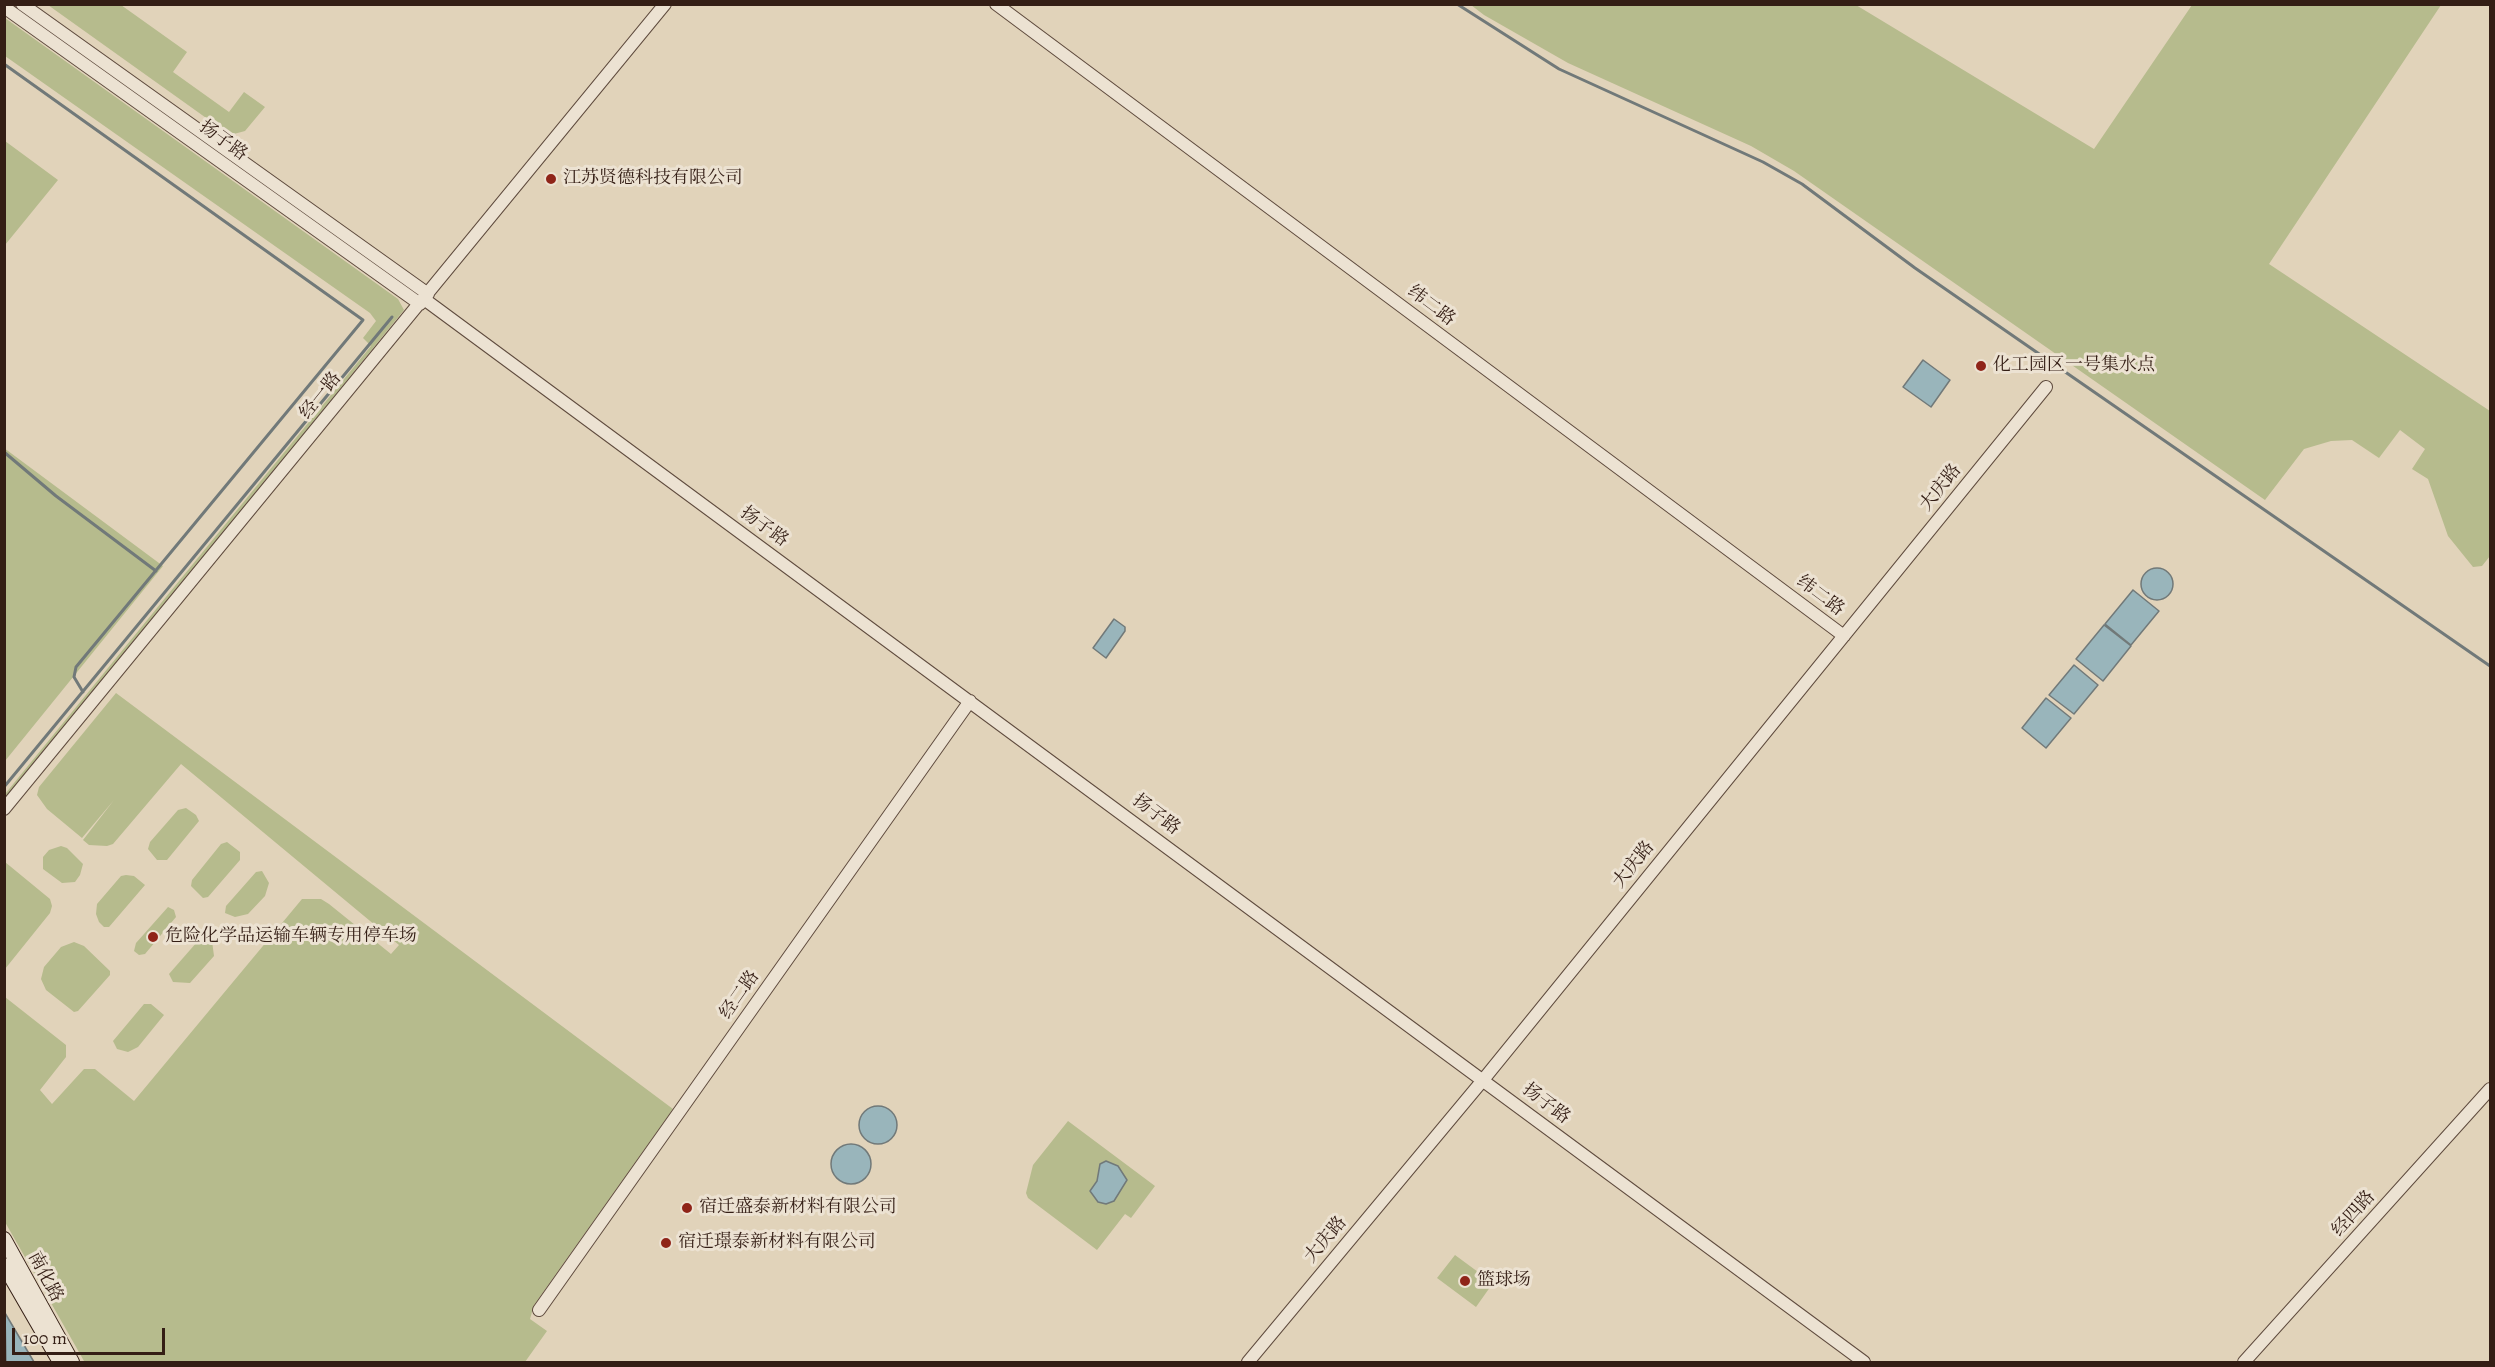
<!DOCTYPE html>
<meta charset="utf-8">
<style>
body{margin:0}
#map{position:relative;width:2495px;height:1367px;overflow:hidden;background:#e1d3ba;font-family:Alegreya,serif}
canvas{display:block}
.frame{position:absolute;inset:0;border:6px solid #341e15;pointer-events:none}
.scale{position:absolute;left:12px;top:1328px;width:153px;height:27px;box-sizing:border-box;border:3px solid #341e15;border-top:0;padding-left:8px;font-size:18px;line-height:21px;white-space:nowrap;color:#341e15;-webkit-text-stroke:4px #ece2d2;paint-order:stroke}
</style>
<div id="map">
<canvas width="2495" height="1367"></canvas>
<div class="frame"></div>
<div class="scale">100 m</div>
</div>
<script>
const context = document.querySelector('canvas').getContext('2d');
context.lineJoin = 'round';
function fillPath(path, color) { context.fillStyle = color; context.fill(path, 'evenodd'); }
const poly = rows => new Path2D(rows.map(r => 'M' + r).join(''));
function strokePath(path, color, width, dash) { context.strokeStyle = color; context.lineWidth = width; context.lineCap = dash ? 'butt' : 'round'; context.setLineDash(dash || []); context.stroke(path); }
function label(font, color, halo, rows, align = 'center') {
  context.font = font + ' Alegreya,"Noto Serif SC",serif'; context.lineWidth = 6; context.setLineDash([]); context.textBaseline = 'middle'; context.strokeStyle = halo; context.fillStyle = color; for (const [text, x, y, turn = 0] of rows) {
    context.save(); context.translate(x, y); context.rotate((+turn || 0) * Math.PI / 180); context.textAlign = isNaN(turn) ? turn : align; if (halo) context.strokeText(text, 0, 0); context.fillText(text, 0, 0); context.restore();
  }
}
const green = poly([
 [48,5,121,5,187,52,173,72,229,112,244,92,265,107,245,131,230,135],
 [1471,5,1856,5,2094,149,2192,5,2441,5,2269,264,2490,411,2490,556,2482,566,2473,567,2448,536,2428,479,2412,469,2425,449,2400,430,2379,458,2352,440,2331,441,2304,449,2265,500,1794,171,1751,146,1568,63,1484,15],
 [5,18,398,299,404,310,5,802,5,794,371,346,363,338,376,321,370,313,5,56],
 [5,141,58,180,5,245],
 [4,448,163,566,5,761,4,761],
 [116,693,673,1109,534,1305,530,1319,547,1331,525,1362,84,1361,5,1222,5,997,66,1045,66,1057,40,1090,52,1104,84,1069,95,1069,134,1101,302,899,321,899,329,904,391,954,399,945,181,764,113,844,107,846,89,845,83,840,114,800,82,838,47,809,37,795,39,787],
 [186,808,196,815,199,821,167,860,157,860,148,849,150,842,178,810],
 [227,842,240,852,240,860,208,897,203,898,191,886,192,880,221,844],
 [61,846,67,848,83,864,80,875,75,882,62,883,43,869,43,857,49,850],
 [5,862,50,899,52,906,50,913,5,969],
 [262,871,269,883,265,896,248,914,235,917,225,913,226,906,256,872],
 [126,875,134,876,145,885,109,927,104,927,99,922,96,914,97,904,121,876],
 [168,907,174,910,176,917,145,954,139,955,134,951,136,943],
 [204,934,212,941,214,956,190,983,173,982,169,974],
 [74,942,84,946,110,971,110,975,78,1011,74,1012,46,990,41,979,44,967,61,947],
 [144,1004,151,1004,164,1015,138,1047,128,1052,117,1049,113,1041],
 [1068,1121,1155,1186,1131,1218,1125,1214,1097,1250,1028,1198,1026,1193,1033,1165],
 [1455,1255,1493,1283,1476,1307,1437,1278]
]);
const water = poly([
 [1923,360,1950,380,1931,407,1903,387,1923,360],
 '2141 584a16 16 0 1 1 32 0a16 16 0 1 1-32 0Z',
 [2133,590,2159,611,2131,645,2105,624,2133,590],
 [1114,619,1125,627,1125,631,1106,658,1093,648,1114,619],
 [2104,625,2131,646,2103,681,2076,659,2104,625],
 [2074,665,2098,685,2074,714,2049,695,2074,665],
 [2046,698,2071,718,2046,748,2022,728,2046,698],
 '859 1125a19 19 0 1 1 38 0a19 19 0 1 1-38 0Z',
 '831 1164a20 20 0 1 1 40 0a20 20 0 1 1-40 0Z',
 [1106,1161,1118,1166,1127,1180,1114,1201,1106,1204,1098,1202,1090,1191,1097,1181,1100,1164,1106,1161],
 [5,1313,34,1362,6,1362,5,1313]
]);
const stream = poly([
 [1457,4,1559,69,1763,162,1802,184,1915,268,2490,666],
 [4,64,363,320,76,667,74,677,83,692],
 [4,452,56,496,156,571],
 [4,787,392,317]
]);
const tertiary = poly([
 [22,4,428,294],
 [996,4,1844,636],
 [4,7,420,304],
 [424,299,1864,1362],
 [4,809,665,4],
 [539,1310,970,701],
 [1248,1362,1483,1080,2046,387],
 [2244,1362,2490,1089]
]);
const secondary = poly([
 [4,1239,72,1362],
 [4,1265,60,1362]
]);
const markers = [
 [551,179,6,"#8f2418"],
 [1981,366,6,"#8f2418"],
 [153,937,6,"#8f2418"],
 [687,1208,6,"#8f2418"],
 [666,1243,6,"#8f2418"],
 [1465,1281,6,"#8f2418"]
];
const streetNames = [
 ["扬子路",223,141,36],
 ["纬二路",1431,306,37],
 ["经一路",321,396,-51],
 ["大庆路",1941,488,-51],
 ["扬子路",764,527,36],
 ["纬二路",1820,596,37],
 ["扬子路",1156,815,37],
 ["大庆路",1634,865,-51],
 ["经二路",740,995,-55],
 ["扬子路",1546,1104,37],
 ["经四路",2354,1214,-48],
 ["大庆路",1326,1240,-50],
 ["南化路",45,1277,62]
];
const poiNames = [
 ["江苏贤德科技有限公司",563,179],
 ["化工园区一号集水点",1993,366],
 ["危险化学品运输车辆专用停车场",165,937],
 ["宿迁盛泰新材料有限公司",699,1208],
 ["宿迁璟泰新材料有限公司",678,1243],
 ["篮球场",1477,1281]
];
fillPath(green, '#b6bb8d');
fillPath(water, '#99b5bb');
strokePath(water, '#717979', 1.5);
strokePath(stream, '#717979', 3);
strokePath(tertiary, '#5f4b3e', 14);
strokePath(secondary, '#341e15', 16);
strokePath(tertiary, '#ece2d2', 12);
strokePath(secondary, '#ece2d2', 14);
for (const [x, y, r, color] of markers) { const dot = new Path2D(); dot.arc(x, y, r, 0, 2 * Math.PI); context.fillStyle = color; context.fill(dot); strokePath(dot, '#ece2d2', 2); }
label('18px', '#341e15', '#ece2d2', streetNames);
label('18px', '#341e15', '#ece2d2', poiNames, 'left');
</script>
